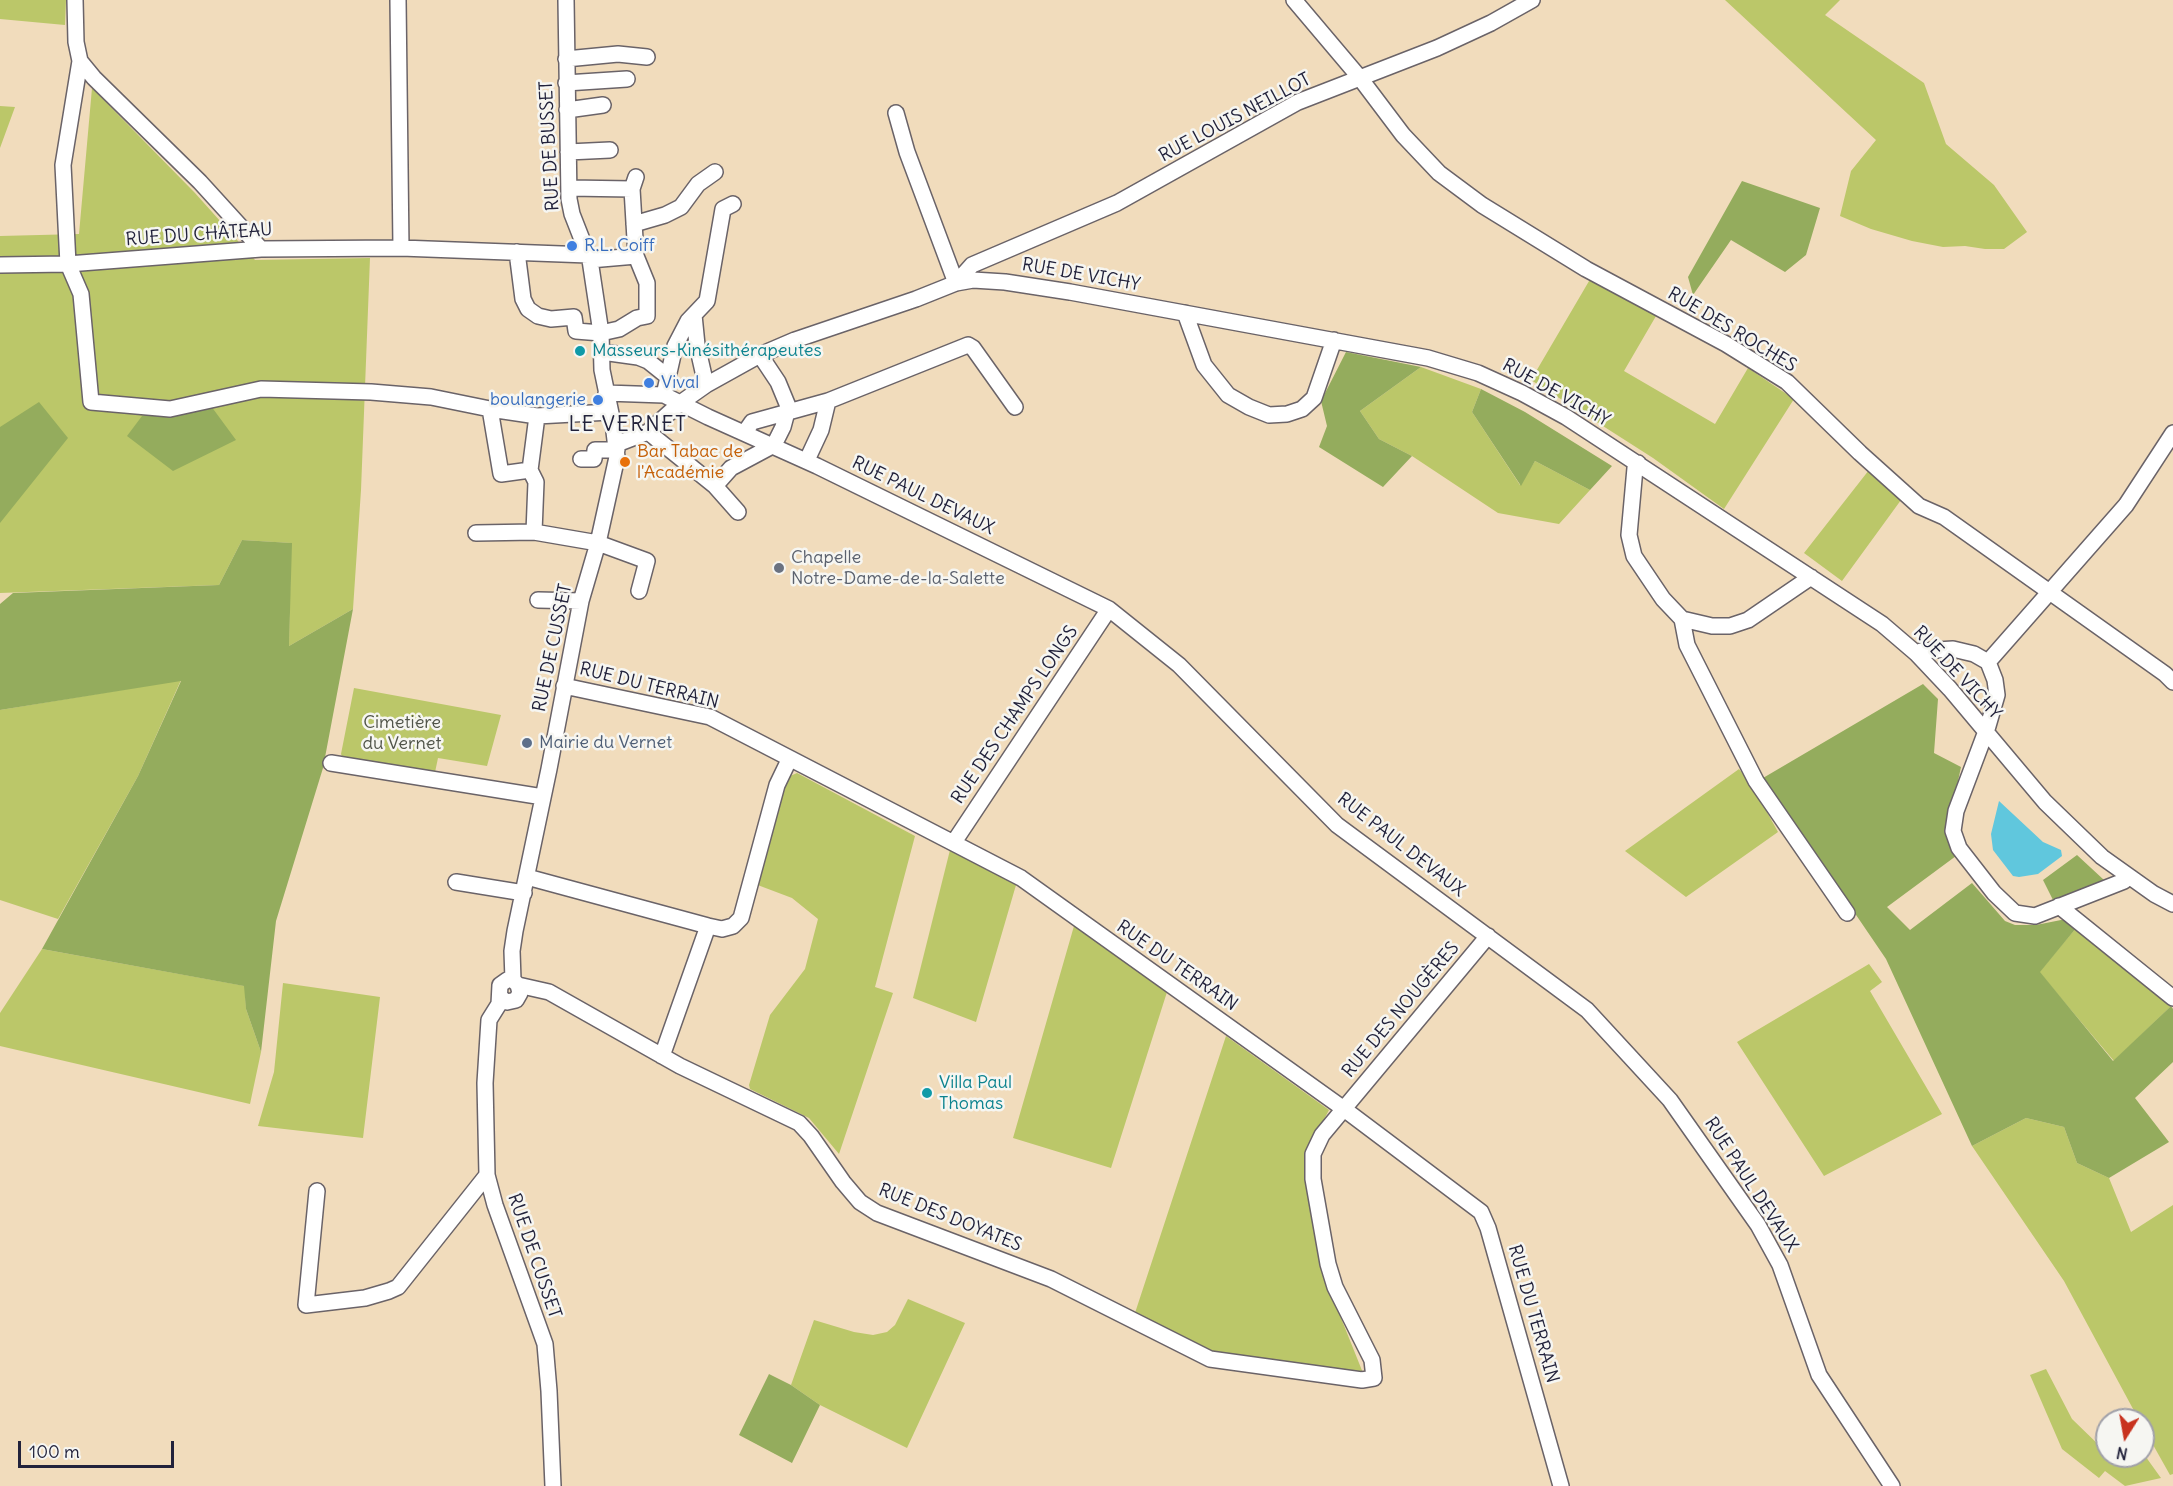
<!DOCTYPE html>
<meta charset="utf-8">
<style>
body{margin:0}
#map{position:relative;width:2173px;height:1486px;overflow:hidden;background:#f1dcbc;font-family:Delius,sans-serif}
canvas{display:block}
.north{position:absolute;left:2095px;top:1408px;width:60px;height:60px;box-sizing:border-box;background:#f6f6f2;border:2px solid #a1a1a9;border-radius:50%;rotate:191deg;font-size:16px;font-weight:700;line-height:24px;text-align:center;color:#22223b}
.north::after{content:'';display:block;margin:auto;width:21px;height:27px;background:#c8321e;clip-path:polygon(50% 0,100% 100%,50% 72%,0 100%)}
.scale{position:absolute;left:18px;top:1441px;width:156px;height:27px;box-sizing:border-box;border:3px solid #22223b;border-top:0;padding-left:8px;font-size:18px;line-height:21px;white-space:nowrap;color:#22223b;-webkit-text-stroke:4px #f6f6f2;paint-order:stroke}
</style>
<div id="map">
<canvas width="2173" height="1486"></canvas>
<div class="north">N</div>
<div class="scale">100 m</div>
</div>
<script>
const context = document.querySelector('canvas').getContext('2d');
context.lineJoin = 'round';
function fillPath(path, color) { context.fillStyle = color; context.fill(path, 'evenodd'); }
const poly = rows => new Path2D(rows.map(r => 'M' + r).join(''));
function strokePath(path, color, width, dash) { context.strokeStyle = color; context.lineWidth = width; context.lineCap = dash ? 'butt' : 'round'; context.setLineDash(dash || []); context.stroke(path); }
function label(font, color, halo, rows, align = 'center') {
  context.font = font + ' Delius,sans-serif'; context.lineWidth = 5; context.setLineDash([]); context.textBaseline = 'middle'; context.strokeStyle = halo; context.fillStyle = color; for (const [text, x, y, turn = 0] of rows) {
    context.save(); context.translate(x, y); context.rotate((+turn || 0) * Math.PI / 180); context.textAlign = isNaN(turn) ? turn : align; if (halo) context.strokeText(text, 0, 0); context.fillText(text, 0, 0); context.restore();
  }
}
const green = poly([
 [0,0,66,0,65,25,0,19],
 [1725,0,1840,0,1825,15,1924,83,1946,144,1994,185,2027,232,2004,249,1985,249,1965,246,1943,247,1912,241,1871,229,1840,216,1851,171,1876,140],
 [92,88,195,193,255,260,370,258,361,490,353,609,289,646,291,543,242,540,219,585,0,593,0,236,79,234],
 [0,106,15,107,0,148],
 [1592,276,1656,316,1624,371,1715,424,1748,368,1794,399,1724,509,1653,458,1531,380],
 [1421,367,1481,389,1472,412,1520,485,1535,461,1590,490,1559,524,1498,513,1412,456,1379,439,1360,411],
 [1869,470,1901,500,1842,581,1804,553],
 [181,680,138,776,58,919,0,900,0,710],
 [354,688,501,715,487,766,438,758,434,777,344,761,341,754],
 [1739,769,1752,785,1778,832,1686,897,1625,851],
 [797,773,915,836,875,987,893,993,839,1154,809,1118,750,1089,749,1085,770,1015,805,969,818,919,792,898,755,884,781,780],
 [950,850,1016,885,976,1022,913,998],
 [1074,926,1167,992,1111,1168,1013,1138],
 [2077,927,2136,975,2171,1006,2114,1061,2039,972],
 [42,949,245,986,246,1009,261,1052,250,1104,0,1046,0,1013],
 [1869,964,1882,982,1870,991,1942,1114,1824,1176,1737,1042],
 [283,983,380,997,363,1138,258,1126,274,1072],
 [1226,1036,1329,1110,1305,1155,1321,1268,1363,1373,1216,1354,1134,1316],
 [2026,1118,2064,1127,2077,1163,2109,1178,2131,1232,2173,1205,2173,1474,2170,1475,2143,1427,2143,1420,2139,1420,2064,1281,1972,1146],
 [908,1299,965,1323,907,1448,820,1405,791,1385,814,1320,854,1332,873,1335,887,1332,895,1325],
 [2046,1369,2072,1419,2103,1449,2107,1448,2107,1456,2143,1456,2143,1453,2161,1478,2125,1486,2105,1471,2099,1478,2062,1449,2030,1375]
]);
const forest = poly([
 [1742,181,1820,208,1806,255,1785,272,1731,240,1693,295,1688,277],
 [1346,352,1421,367,1360,411,1379,439,1412,456,1383,487,1319,447,1327,426,1321,401],
 [1481,389,1525,412,1612,466,1590,490,1535,461,1521,486,1472,412],
 [39,402,68,438,0,523,0,427],
 [211,406,236,440,173,471,127,436,142,416],
 [242,540,292,543,289,646,353,609,323,768,276,921,261,1052,246,1009,244,986,42,949,138,776,181,681,0,710,0,604,13,593,219,585],
 [1923,684,1938,699,1934,753,1961,767,1947,832,1956,856,1887,907,1910,930,1972,883,2005,921,2015,925,2036,925,2066,919,2077,927,2040,972,2113,1061,2171,1006,2173,1009,2173,1062,2135,1098,2169,1142,2109,1178,2077,1163,2064,1127,2026,1118,1972,1146,1886,959,1763,778],
 [2077,855,2104,880,2053,900,2043,880],
 [769,1374,791,1385,820,1405,792,1463,739,1435]
]);
const water = poly([
 [1999,801,2043,842,2061,850,2062,856,2038,874,2019,877,2013,876,1993,850,1991,834]
]);
const minor = poly([
 [75,0,76,42,80,61,94,78,200,182,261,249],
 [398,0,401,248],
 [1294,0,1360,78,1403,135,1439,173,1482,205,1586,269,1726,344,1787,382,1860,453,1919,506,1944,517,2165,674,2173,682],
 [566,59,618,54,647,57],
 [80,61,63,165,68,264,81,294,91,402,170,409,261,389,371,392,431,397,490,409,537,416,610,412],
 [566,83,627,79],
 [567,110,603,105],
 [896,113,907,152,956,283],
 [568,152,610,150],
 [569,188,632,189],
 [634,224,665,215,681,207,698,184,715,172],
 [517,252,523,299,528,309,538,316,551,319,574,317,576,331,601,333,619,329,637,318,647,316,647,283,636,256,632,189,636,177],
 [590,260,636,256],
 [0,265,68,264,261,249,401,248,588,255],
 [956,283,972,265,1117,203,1298,102,1437,48,1491,23,1532,0],
 [1185,313,1204,365,1228,395,1249,407,1269,415,1287,414,1302,409,1314,398,1334,340],
 [694,315,697,345,706,385],
 [602,352,638,357,648,361,668,377],
 [760,355,778,382,790,411],
 [606,393,664,395,708,417,817,466,1109,609,1179,665,1337,825,1587,1010,1670,1100,1758,1225,1780,1265,1819,1375,1892,1486],
 [664,395,675,346,688,321,707,301,723,209,733,204],
 [490,409,501,474,530,470],
 [537,416,530,470,536,482,534,532,598,543,647,561,639,591],
 [648,432,715,486,738,512],
 [745,432,752,422,828,401,968,345,973,348,1015,407],
 [617,444,648,432,679,404,706,385,760,355,795,340,916,299,956,283,973,280,1005,282,1070,292,1428,358,1478,373,1522,393,1566,417,1882,624,1917,654,1950,689,2045,802,2102,857,2154,894,2173,904],
 [581,459,594,459,595,450,617,450],
 [807,460,821,430,828,401],
 [1638,463,1635,468,1629,535,1634,556,1663,599,1682,619,1712,626,1730,626,1748,620,1811,577],
 [715,486,731,468,774,445,783,427,787,412],
 [476,533,534,532],
 [538,600,581,601],
 [1682,619,1687,645,1756,781,1847,913],
 [1917,654,1921,651,1953,649,1974,654,1988,662,1995,680,1997,695,1988,726,1956,811,1953,831,1959,848,1994,893,2015,913,2035,916,2124,881,2128,876],
 [1988,662,2126,505,2173,433],
 [564,686,710,717,1021,878,1344,1109,1481,1212,1488,1228,1561,1486],
 [331,763,543,797],
 [954,842,1109,609],
 [527,877,708,926,722,929,733,926,741,918,777,785,789,760],
 [456,882,524,893],
 [2059,906,2173,998],
 [513,980,512,951,515,931,549,769,581,601,598,543,617,457,613,423,602,370,601,333,590,260,572,214,569,199,566,0],
 [518,985,549,992,680,1066,799,1123,811,1136,843,1182,860,1202,877,1213,1051,1279,1210,1359,1362,1380,1374,1378,1372,1360,1335,1287,1328,1264,1313,1179,1313,1154,1322,1135,1488,936],
 [500,997,507,1002,516,1000,520,993,518,985,513,980,507,980,500,985,499,1004,489,1020,485,1083,487,1175,495,1205,545,1344,549,1391,553,1486],
 [662,1056,708,926],
 [317,1191,306,1305,365,1298,389,1291,398,1287,487,1175]
]);
const markers = [
 [572,246,6,"#3f7fe0"],
 [580,351,6,"#0f9aa8"],
 [649,383,6,"#3f7fe0"],
 [598,400,6,"#3f7fe0"],
 [625,462,6,"#e8710a"],
 [779,568,6,"#6b7280"],
 [527,743,6,"#5c6f8a"],
 [927,1093,6,"#0f9aa8"]
];
const streetNames = [
 ["RUE LOUIS NEILLOT",1235,118,-28],
 ["RUE DE BUSSET",550,146,-93],
 ["RUE DU CHÂTEAU",199,235,-4],
 ["RUE DE VICHY",1081,275,10],
 ["RUE DES ROCHES",1732,330,31],
 ["RUE DE VICHY",1556,393,29],
 ["RUE PAUL DEVAUX",923,496,26],
 ["RUE DE CUSSET",553,648,-78],
 ["RUE DE VICHY",1957,673,47],
 ["RUE DU TERRAIN",649,686,14],
 ["RUE DES CHAMPS LONGS",1015,715,-56],
 ["RUE PAUL DEVAUX",1401,845,38],
 ["RUE DU TERRAIN",1177,966,35],
 ["RUE DES NOUGÈRES",1401,1010,-50],
 ["RUE PAUL DEVAUX",1751,1185,57],
 ["RUE DES DOYATES",950,1218,22],
 ["RUE DE CUSSET",534,1256,71],
 ["RUE DU TERRAIN",1533,1314,74]
];
const shopNames = [
 ["R.L. Coiff",584,246],
 ["Vival",661,383],
 ["boulangerie",586,400,"right"]
];
const cultureNames = [
 ["Masseurs-Kinésithérapeutes",592,351],
 ["Villa Paul",939,1083],
 ["Thomas",939,1104]
];
const foodNames = [
 ["Bar Tabac de",637,452],
 ["l'Académie",637,473]
];
const worshipNames = [
 ["Chapelle",791,558],
 ["Notre-Dame-de-la-Salette",791,579]
];
const parkNames = [
 ["Cimetière",402,723],
 ["du Vernet",402,744]
];
const serviceNames = [
 ["Mairie du Vernet",539,743]
];
const quarterNames = [
 ["LE VERNET",628,425]
];
fillPath(green, '#bbc769');
fillPath(forest, '#94ac5d');
fillPath(water, '#60c7dd');
strokePath(minor, '#6a6368', 18);
strokePath(minor, '#fff', 15);
for (const [x, y, r, color] of markers) { const dot = new Path2D(); dot.arc(x, y, r, 0, 2 * Math.PI); context.fillStyle = color; context.fill(dot); strokePath(dot, '#f6f6f2', 2); }
label('18px', '#22223b', '#f6f6f2', streetNames);
label('18px', '#366cbe', '#f6f6f2', shopNames, 'left');
label('18px', '#0d838f', '#f6f6f2', cultureNames, 'left');
label('18px', '#c56008', '#f6f6f2', foodNames, 'left');
label('18px', '#5b616d', '#f6f6f2', worshipNames, 'left');
label('18px', '#505449', '#f6f6f2', parkNames);
label('18px', '#4e5e75', '#f6f6f2', serviceNames, 'left');
context.letterSpacing = '1.5px';
label('21px', '#22223b', '#f6f6f2', quarterNames);
context.letterSpacing = '0px';
</script>
